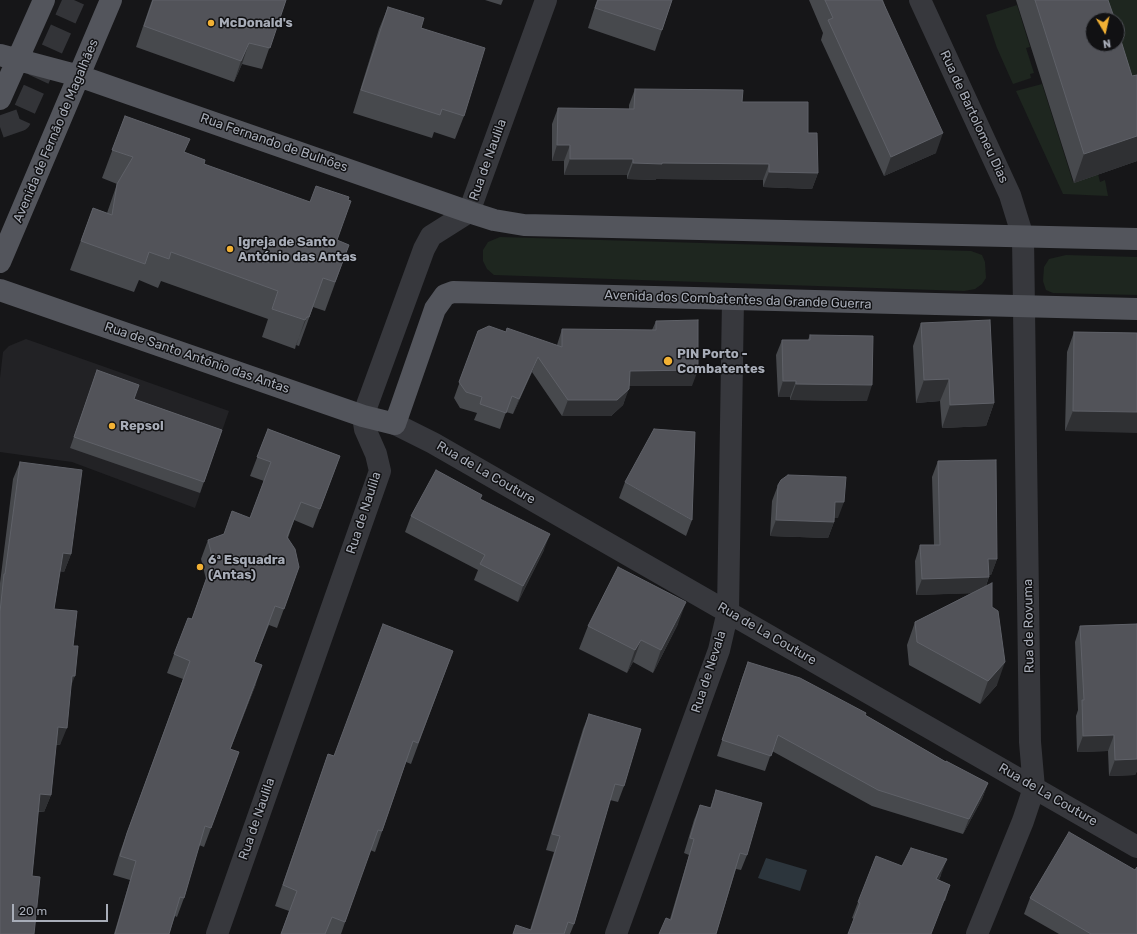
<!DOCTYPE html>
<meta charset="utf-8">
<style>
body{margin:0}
#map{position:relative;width:1137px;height:934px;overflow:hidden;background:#161618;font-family:Rubik,sans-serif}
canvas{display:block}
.north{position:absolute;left:1085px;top:12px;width:40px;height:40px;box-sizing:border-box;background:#111113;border:1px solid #4d4f55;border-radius:50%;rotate:171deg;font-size:11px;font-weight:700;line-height:16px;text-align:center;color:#a8adb8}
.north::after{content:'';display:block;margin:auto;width:14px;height:18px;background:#f2b134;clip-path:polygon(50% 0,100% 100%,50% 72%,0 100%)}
.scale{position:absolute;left:12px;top:904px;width:96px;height:18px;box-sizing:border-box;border:2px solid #a8adb8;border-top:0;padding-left:5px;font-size:12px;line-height:14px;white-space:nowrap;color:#a8adb8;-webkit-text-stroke:3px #111113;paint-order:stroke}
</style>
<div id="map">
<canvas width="1137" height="934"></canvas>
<div class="north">N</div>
<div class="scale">20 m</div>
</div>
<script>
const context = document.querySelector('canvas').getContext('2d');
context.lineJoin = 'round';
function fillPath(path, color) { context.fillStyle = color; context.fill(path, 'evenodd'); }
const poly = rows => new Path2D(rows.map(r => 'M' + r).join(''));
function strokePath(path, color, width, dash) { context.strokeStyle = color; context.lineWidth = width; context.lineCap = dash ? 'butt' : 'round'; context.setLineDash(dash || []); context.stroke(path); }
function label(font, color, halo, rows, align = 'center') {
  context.font = font + ' Rubik,sans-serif'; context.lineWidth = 3; context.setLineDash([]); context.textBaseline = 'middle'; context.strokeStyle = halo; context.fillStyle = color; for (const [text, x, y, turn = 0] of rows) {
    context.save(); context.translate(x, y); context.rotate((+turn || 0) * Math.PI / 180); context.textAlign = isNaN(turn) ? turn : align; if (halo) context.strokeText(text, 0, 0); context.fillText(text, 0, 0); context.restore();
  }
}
const built = poly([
 [26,339,229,411,195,508,72,462,0,452,0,378,3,352,9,346]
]);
const green = poly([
 [1108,0,1137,0,1137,89,1117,44,1117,20,1103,20],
 [1017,5,1030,47,1026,48,1034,73,1030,74,1031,78,1013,84,997,48,986,15],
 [1042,84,1073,182,1098,174,1100,182,1105,180,1108,196,1063,194,1016,91],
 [500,237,971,251,982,255,985,262,986,278,982,284,975,289,964,291,494,275,487,269,483,261,483,250,488,242],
 [1066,255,1137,257,1137,295,1053,293,1046,290,1043,281,1044,267,1049,259]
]);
const water = poly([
 [766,858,807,870,800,891,758,878]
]);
const majorTunnel = poly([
 [0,127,20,120,74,0]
]);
const minor = poly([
 [920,0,1010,195,1023,237,1030,742,1034,788,1023,821,977,934],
 [395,424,433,443,1137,847],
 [217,934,380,471,376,454,365,429,363,416,424,249,431,236,469,212,546,0],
 [616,934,719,650,728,611,733,300]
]);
const major = poly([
 [0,55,79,76,469,212,494,220,524,225,1137,239],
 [0,99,44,0],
 [0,262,111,0],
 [0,290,363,416,395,424,435,309,445,295,453,292,1137,309]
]);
const wall = poly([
 [152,0,286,0,262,69,242,64,234,82,136,47],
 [485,0,503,0,501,5],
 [597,0,672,0,655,51,588,28],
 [809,0,883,0,936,153,884,176,821,40,823,33],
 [1016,0,1108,0,1132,76,1137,75,1137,161,1074,183],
 [388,7,421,28,464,116,455,139,434,132,432,138,353,113,379,29],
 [635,89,742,102,808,133,818,173,812,189,763,187,763,180,656,179,656,180,627,179,627,175,564,175,564,161,552,161,552,124,558,108,629,109,629,105],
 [125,116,204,164,337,240,349,245,325,311,313,307,299,346,296,345,295,349,262,337,268,319,161,281,158,288,139,280,134,292,70,270,93,208,107,213,117,184,102,178],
 [656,321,692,386,629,386,623,405,611,416,562,416,532,372,513,414,506,412,500,429,474,420,477,413,460,408,454,398,478,331,506,332,557,345,562,329,652,330],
 [921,323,994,403,986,426,942,428,940,401,916,403,913,346],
 [1074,332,1137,333,1065,431,1067,352],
 [810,335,867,401,790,400,790,397,778,397,776,355,782,340,808,340],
 [97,370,134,399,222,430,200,493,70,448],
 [268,429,340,456,313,528,294,520,288,538,299,567,277,628,269,625,254,662,256,684,230,750,239,752,204,847,199,845,184,898,177,917,175,916,169,934,114,934,130,880,113,875,120,852,183,679,167,673,174,654,192,619,206,579,201,559,208,540,224,534,250,518,264,481,250,476],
 [938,461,997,559,991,575,989,575,989,577,986,586,992,607,997,685,980,704,909,665,907,645,915,622,972,593,916,595,915,561,920,545,934,545,932,477],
 [20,462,71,554,64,572,60,571,54,609,73,646,71,686,60,745,56,745,51,795,44,812,38,812,32,876,0,934,0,583,13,479],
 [625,482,692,520,686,536,619,498],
 [778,485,838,518,834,518,834,522,828,538,770,536,772,501],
 [482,495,480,499,544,550,518,602,474,580,478,570,405,532,411,516],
 [678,624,653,673,633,662,627,673,579,649,588,626],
 [1137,624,1137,771,1135,775,1109,776,1108,751,1077,752,1076,716,1078,710,1075,642,1080,626],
 [453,651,411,764,406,762,375,852,370,850,341,934,281,934,289,911,275,906,328,754,334,756],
 [748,662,865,715,946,762,988,783,982,799,963,834,872,806,772,751,765,771,717,756,742,678],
 [589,714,624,786,618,802,610,800,574,924,570,934,513,934,530,930,554,852,546,850,583,729],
 [716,790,747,855,741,870,736,869,716,934,670,919,689,855,684,853,694,820,700,805,710,808],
 [902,866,941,875,939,880,950,885,945,901,854,919,852,918,858,902],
 [1135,870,1137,934,1059,934,1024,914,1030,898]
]);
const shadedWall = poly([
 [249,43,242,64,234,82,241,61],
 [943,133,936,153,884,176,891,157],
 [1137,136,1137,161,1074,183,1084,154],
 [557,145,570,145,564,161,552,161],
 [570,159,633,159,627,175,564,175],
 [633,163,662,163,769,164,763,180,656,179,656,180,627,179],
 [769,172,818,173,812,189,763,187],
 [307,317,296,345,295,349,305,320],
 [538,357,532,372,513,414,519,399],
 [698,370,692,386,625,386,630,371],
 [949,379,940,401,916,403,924,380],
 [783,381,796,381,790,397,778,397],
 [796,384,872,385,867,401,790,400],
 [629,389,623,405,611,416,562,416,568,400],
 [994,403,986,426,942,428,950,405],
 [1073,411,1137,412,1137,433,1065,431],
 [835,502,844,502,838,518,829,518],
 [776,520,834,522,828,538,770,536],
 [550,534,544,550,518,602,523,586],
 [63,553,71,554,64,572,57,571],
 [988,559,997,559,991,575,983,575],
 [989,577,983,593,916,595,922,579],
 [686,602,678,624,653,673,661,650],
 [641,640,633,662,627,673,635,650],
 [1005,662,997,685,980,704,988,681],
 [262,665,256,684,223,768,230,749],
 [72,676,75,676,68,694],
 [58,727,67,728,60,745,51,744],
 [1114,735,1108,751,1077,752,1083,736],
 [1137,759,1137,771,1135,775,1109,776,1115,760],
 [988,783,982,799,963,834,969,819],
 [40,794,51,795,44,812,34,811],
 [947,859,941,875,931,895,936,879]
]);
const building = poly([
 [153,0,286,0,270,48,249,43,241,61,144,26,153,0],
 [598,0,672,0,662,30,595,8,598,0],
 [825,0,882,0,943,133,891,157,828,20,833,18,825,0],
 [1035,0,1108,0,1115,20,1093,20,1093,44,1117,44,1117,28,1132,76,1137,75,1137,136,1084,154,1035,0],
 [388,7,424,18,421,28,485,48,464,116,442,109,440,115,361,90,388,7],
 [635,89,743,90,742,102,808,102,808,133,817,133,818,173,769,172,769,164,662,163,662,164,633,163,633,159,570,159,570,145,557,145,558,108,634,109,635,89],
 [125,116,190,139,184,152,205,160,204,164,310,202,316,186,349,197,348,200,351,201,337,240,349,245,335,282,323,278,309,317,307,317,305,320,272,309,278,291,171,252,169,259,149,252,145,264,81,241,93,208,112,215,117,184,133,157,112,150,125,116],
 [698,320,698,370,630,371,629,389,617,400,568,400,538,357,519,399,512,396,506,413,480,404,482,397,466,392,459,382,478,331,489,326,506,332,507,328,562,347,562,329,656,330,656,321,698,320],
 [990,320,994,403,950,405,949,379,924,380,921,323,990,320],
 [1074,332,1137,333,1137,412,1073,411,1074,332],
 [810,335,873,336,872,385,796,384,796,381,783,381,782,340,810,340,810,335],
 [97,370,139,385,134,399,222,430,204,482,74,437,97,370],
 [268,429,340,456,320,509,301,502,287,537,295,549,299,567,284,609,275,606,254,662,262,665,230,749,239,752,211,828,205,826,184,898,180,897,169,934,115,934,136,861,120,856,127,833,190,661,174,654,188,618,192,619,213,560,208,540,224,534,232,511,250,518,271,462,257,457,268,429],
 [654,429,695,432,692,520,625,482,654,429],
 [996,460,997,559,988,559,989,577,922,579,920,545,940,545,938,461,996,460],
 [20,462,82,470,71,554,63,553,54,609,77,611,73,646,78,646,75,676,72,676,67,728,58,727,51,795,40,794,32,876,40,877,34,934,0,934,0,612,4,574,5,574,20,462],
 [436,470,482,495,480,499,550,534,523,586,480,564,485,555,411,516,436,470],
 [788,475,846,477,844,502,835,502,834,522,776,520,778,485,781,480,788,475],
 [618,567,686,602,661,650,641,640,635,650,588,626,618,567],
 [992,583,992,607,998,611,1005,662,988,681,917,642,915,622,992,583],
 [383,624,453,651,418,743,413,741,382,831,378,830,345,922,332,917,325,934,281,934,297,891,283,885,328,754,334,756,383,624],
 [1137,624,1137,759,1115,760,1114,735,1083,736,1082,700,1084,700,1080,626,1137,624],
 [748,662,800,678,866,713,865,715,946,762,946,761,988,783,969,819,878,790,778,735,771,756,722,740,748,662],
 [589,714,641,729,624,786,615,784,574,924,568,922,564,934,513,934,516,925,531,930,560,836,552,834,589,714],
 [716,790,762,803,747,855,740,853,716,934,659,934,666,918,671,920,694,839,690,838,700,805,711,808,716,790],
 [1069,832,1135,870,1137,867,1137,934,1091,934,1030,898,1069,832],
 [911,848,947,859,936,879,950,885,931,934,848,934,860,903,858,902,876,856,902,866,911,848]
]);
const markers = [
 [211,23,4,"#f2b134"],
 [230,249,4,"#f2b134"],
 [668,361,5,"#f2b134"],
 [112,426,4,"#f2b134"],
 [200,567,4,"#f2b134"]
];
const poiNames = [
 ["McDonald's",219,23],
 ["Igreja de Santo",238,242],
 ["António das Antas",238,257],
 ["PIN Porto -",677,354],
 ["Combatentes",677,369],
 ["Repsol",120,426],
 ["6ª Esquadra",208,560],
 ["(Antas)",208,575]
];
const streetNames = [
 ["Rua de Bartolomeu Dias",974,117,65],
 ["Avenida de Fernão de Magalhães",56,131,-67],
 ["Rua Fernando de Bulhões",274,143,19],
 ["Rua de Naulila",488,160,-70],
 ["Avenida dos Combatentes da Grande Guerra",738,300,2],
 ["Rua de Santo António das Antas",197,358,19],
 ["Rua de La Couture",486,473,30],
 ["Rua de Naulila",364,513,-72],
 ["Rua de Rovuma",1029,626,-91],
 ["Rua de La Couture",767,634,30],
 ["Rua de Nevala",709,672,-72],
 ["Rua de La Couture",1048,795,30],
 ["Rua de Naulila",257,819,-71]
];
fillPath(built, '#222225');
fillPath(green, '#1e261f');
fillPath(water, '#2c353c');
strokePath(majorTunnel, '#333438', 22, [22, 11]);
strokePath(minor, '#37383d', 22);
strokePath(major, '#53555c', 22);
fillPath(wall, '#47494d');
fillPath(shadedWall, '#2f3033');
fillPath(building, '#525359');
strokePath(building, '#5f6168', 1);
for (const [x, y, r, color] of markers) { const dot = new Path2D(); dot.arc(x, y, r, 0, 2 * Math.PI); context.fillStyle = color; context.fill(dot); strokePath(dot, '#111113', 1.5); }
label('bold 13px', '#a8adb8', '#111113', poiNames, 'left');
label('13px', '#a8adb8', '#111113', streetNames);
</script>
